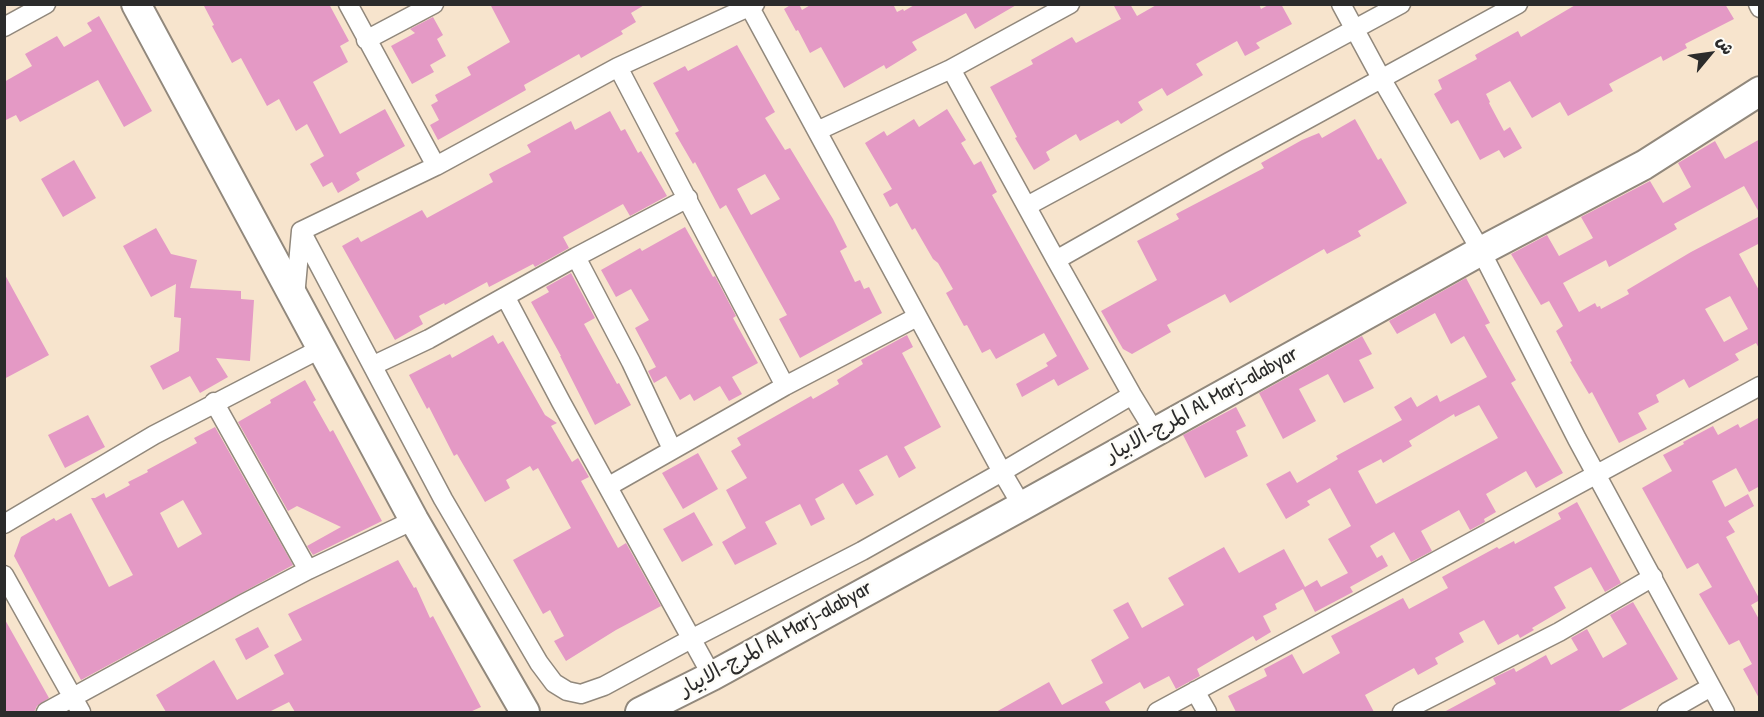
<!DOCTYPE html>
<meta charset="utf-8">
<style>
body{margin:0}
#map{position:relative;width:1764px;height:717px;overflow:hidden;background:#f7e4cd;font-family:"Patrick Hand","Playpen Sans Arabic",sans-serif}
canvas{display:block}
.frame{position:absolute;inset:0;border:6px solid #2b2b2b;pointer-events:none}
.north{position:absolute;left:1680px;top:24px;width:60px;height:60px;-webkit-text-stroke:4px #fdfcf7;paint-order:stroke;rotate:61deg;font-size:16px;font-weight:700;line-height:24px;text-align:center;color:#2b2b2b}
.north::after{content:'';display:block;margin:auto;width:21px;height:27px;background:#2b2b2b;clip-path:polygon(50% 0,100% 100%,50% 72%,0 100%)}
</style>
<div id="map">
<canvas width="1764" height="717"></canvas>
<div class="frame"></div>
<div class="north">ش</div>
</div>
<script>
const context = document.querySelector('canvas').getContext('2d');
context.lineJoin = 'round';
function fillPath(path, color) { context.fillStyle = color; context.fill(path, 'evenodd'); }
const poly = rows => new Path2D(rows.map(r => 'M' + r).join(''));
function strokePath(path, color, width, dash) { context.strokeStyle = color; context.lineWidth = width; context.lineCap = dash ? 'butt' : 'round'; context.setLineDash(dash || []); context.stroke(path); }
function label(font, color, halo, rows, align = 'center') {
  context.font = font + ' "Patrick Hand","Playpen Sans Arabic",sans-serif'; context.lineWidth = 5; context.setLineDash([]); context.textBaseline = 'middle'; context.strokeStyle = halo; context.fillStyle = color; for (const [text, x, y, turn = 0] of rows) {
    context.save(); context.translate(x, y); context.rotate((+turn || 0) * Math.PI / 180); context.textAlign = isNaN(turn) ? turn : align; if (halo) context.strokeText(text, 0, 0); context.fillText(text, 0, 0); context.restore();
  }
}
const building = poly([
 [203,4,329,4,349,41,340,46,348,62,313,82,340,134,385,109,405,146,356,173,360,180,338,193,332,182,323,187,310,164,324,156,307,124,296,131,279,99,267,106,241,58,232,63,212,26,214,25],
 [490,4,646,4,631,13,636,22,621,31,623,34,581,58,579,54,524,85,526,90,438,140,430,125,439,120,431,105,438,101,435,95,471,75,467,67,510,42],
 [792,4,799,4,802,10,812,4,893,4,897,12,903,9,904,11,916,4,1018,4,975,29,966,13,912,42,917,50,886,69,884,65,844,88,821,47,810,53,798,30,796,31,784,9],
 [1113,4,1130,4,1137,16,1158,4,1259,4,1261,9,1270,4,1281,4,1292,24,1256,43,1260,48,1245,56,1237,41,1196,64,1203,75,1167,96,1162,88,1138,102,1143,110,1121,124,1118,120,1080,141,1076,134,1046,152,1050,160,1034,170,1015,138,1017,137,990,87,1033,64,1031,60,1072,37,1076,43,1121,19],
 [1577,4,1725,4,1734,19,1685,44,1687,48,1663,61,1661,56,1609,84,1613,91,1568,116,1560,102,1532,118,1510,81,1486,94,1490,102,1489,103,1504,131,1510,127,1522,148,1504,158,1499,150,1480,160,1458,120,1451,124,1434,94,1442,89,1438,80,1477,59,1475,55,1518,31,1521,37],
 [99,16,152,111,124,127,98,80,20,122,16,115,4,121,4,82,32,66,25,54,57,36,64,47,92,31,87,23],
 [433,17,443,35,437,39,446,56,430,65,434,72,412,84,391,46,415,33,410,29],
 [737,45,775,112,765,118,785,150,790,148,833,219,847,247,840,251,855,282,860,280,864,289,869,287,882,313,800,358,779,319,787,315,726,205,720,209,695,162,693,164,675,133,679,131,653,83,685,66,688,71],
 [765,174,780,199,751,215,737,189],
 [947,109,966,140,961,143,974,165,981,161,997,192,992,195,1089,369,1058,386,1054,379,1022,397,1016,384,1048,366,1046,363,1057,356,1044,333,996,359,990,349,982,353,967,325,964,326,946,293,953,289,938,263,933,259,915,228,912,230,897,203,890,207,883,194,892,189,865,143,884,131,887,136,914,119,919,127],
 [610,111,621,131,625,129,638,153,641,151,667,196,630,216,623,204,563,237,569,248,535,267,533,264,489,287,487,282,445,305,444,303,419,316,423,324,395,340,342,246,358,237,361,242,422,210,427,218,493,182,489,174,531,152,527,145,571,121,575,130],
 [1355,119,1378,160,1381,158,1407,203,1358,231,1361,236,1327,254,1324,249,1230,303,1225,294,1167,325,1171,332,1132,354,1123,349,1101,311,1157,280,1137,241,1179,219,1176,214,1264,168,1261,163,1302,140,1319,133,1322,138],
 [1760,139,1760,214,1744,186,1674,224,1677,229,1609,267,1606,260,1563,283,1579,312,1595,303,1597,307,1600,306,1601,309,1629,294,1627,290,1691,252,1760,216,1760,243,1739,254,1760,292,1760,350,1756,343,1735,354,1739,360,1689,388,1684,379,1656,395,1659,402,1638,413,1647,429,1619,443,1592,392,1589,394,1570,362,1572,361,1556,331,1563,326,1549,301,1541,305,1511,254,1547,235,1559,256,1593,238,1581,217,1650,181,1663,203,1691,187,1678,163,1715,141,1725,159],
 [1730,296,1748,329,1724,342,1705,309],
 [74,160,96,198,63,217,41,179],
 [685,227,713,277,715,276,736,316,733,318,758,363,732,377,742,394,729,401,720,386,694,401,690,394,680,400,666,376,654,383,648,371,656,367,635,328,649,320,631,289,616,297,601,270,640,248,642,251],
 [156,228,171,254,197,260,190,288,241,291,241,299,254,300,250,361,216,358,228,377,200,393,190,376,163,390,150,366,179,351,181,318,174,317,176,284,151,297,123,246],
 [4,273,49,355,4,379],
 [571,273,595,318,584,324,617,384,619,383,631,405,595,425,560,356,561,356,531,302,549,292,546,287],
 [1466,278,1490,323,1485,325,1516,380,1511,383,1563,473,1536,488,1526,471,1486,494,1496,512,1484,519,1485,522,1470,530,1459,510,1421,531,1432,551,1411,562,1394,532,1370,546,1377,558,1382,555,1388,566,1350,587,1353,592,1315,612,1303,589,1275,604,1277,609,1263,616,1271,632,1256,641,1253,636,1197,669,1200,676,1176,689,1169,676,1144,689,1140,682,1105,702,1111,712,996,712,1049,682,1062,705,1103,683,1091,660,1129,638,1113,610,1128,602,1142,628,1184,605,1168,578,1224,547,1239,573,1284,549,1305,587,1317,580,1321,587,1348,573,1328,539,1351,526,1330,488,1307,501,1310,505,1286,519,1266,484,1290,471,1297,483,1338,459,1336,456,1402,420,1394,407,1411,397,1417,407,1437,395,1440,402,1487,377,1464,336,1451,344,1435,313,1397,334,1389,321],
 [1479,405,1498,438,1376,504,1358,471,1381,459,1383,463,1412,446,1409,441,1454,414,1455,417],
 [493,335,498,344,503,341,545,415,557,423,551,426,572,462,578,458,589,477,581,481,618,548,626,543,661,606,616,630,566,661,554,641,564,636,550,610,543,614,513,560,571,528,538,468,533,471,530,466,506,480,510,488,485,502,457,454,454,456,429,407,427,409,409,375,450,354,452,358],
 [907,335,913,347,902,353,941,427,904,447,916,468,899,478,887,455,859,470,874,495,856,505,843,483,815,499,825,519,811,526,800,504,765,522,777,544,735,565,722,542,746,528,726,490,747,478,731,451,741,445,737,438,811,396,813,399,839,384,837,380,863,364,861,360],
 [1362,336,1372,354,1359,360,1374,388,1344,403,1328,374,1299,389,1316,421,1283,439,1259,393],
 [305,380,316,400,313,402,330,432,333,430,382,521,313,555,307,546,341,527,297,506,288,511,238,422,271,403,270,400],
 [1236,407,1246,426,1236,431,1248,456,1205,478,1183,435],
 [88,415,105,447,65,468,48,435],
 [1760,417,1760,486,1749,492,1736,468,1712,481,1725,507,1748,494,1754,506,1728,521,1735,532,1726,537,1760,600,1751,605,1760,621,1760,700,1743,669,1752,664,1739,640,1729,645,1699,594,1712,587,1698,563,1687,569,1642,488,1672,471,1663,455,1684,444,1683,442,1713,426,1718,435,1738,424,1740,428],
 [215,427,293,565,81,680,14,556,21,537,54,518,56,521,71,513,109,587,133,575,91,498,95,498,104,493,106,498,130,485,128,482,148,472,147,470,197,443,194,438],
 [183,500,202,534,178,548,160,513],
 [698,453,718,489,683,509,662,473],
 [1577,502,1621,583,1605,592,1591,567,1554,587,1566,608,1532,628,1534,630,1520,638,1518,634,1498,645,1484,620,1459,633,1464,642,1435,658,1438,664,1418,675,1414,668,1365,695,1374,712,1236,712,1228,696,1267,676,1264,669,1292,654,1303,674,1340,653,1331,636,1403,598,1409,609,1448,588,1442,577,1497,547,1499,549,1514,541,1515,544,1561,519,1558,513],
 [694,512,713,545,682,562,663,529],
 [398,560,414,588,416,587,430,618,433,616,481,707,470,712,295,712,289,702,269,712,166,712,156,695,214,660,237,700,284,674,274,655,302,640,288,614],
 [1633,602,1678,679,1617,712,1444,712,1496,684,1493,678,1514,668,1516,672,1546,655,1551,665,1578,650,1571,638,1587,629,1603,658,1627,644,1610,615],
 [4,618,49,698,37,706,34,712,4,712],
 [258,627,269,647,246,660,235,639]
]);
const minor = poly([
 [348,4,436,166],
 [748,4,1002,472,1022,506],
 [1341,4,1381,78,1481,251,1577,439,1725,712],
 [1758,4,1760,8],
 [4,27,46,4],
 [366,40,434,4],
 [618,67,785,386],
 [951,69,1056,260,1132,395,1154,431],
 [817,131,951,69,1070,4],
 [1027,206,1401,4],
 [301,231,443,499,539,663,554,683,567,691,581,694,604,686,691,639,862,551,1002,472,1132,395],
 [576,257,631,362,672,449],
 [1056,260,1229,162,1518,4],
 [295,297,301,231,436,166,618,67,755,4],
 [506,298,561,402,712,676],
 [374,365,429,339,576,257,688,198],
 [214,402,308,570],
 [609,486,785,386,917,317],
 [4,524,154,435,322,348],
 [4,575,81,712],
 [1195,691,1207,712],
 [46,712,245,603,308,570,414,520],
 [1157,712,1760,386],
 [1402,712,1559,632,1653,577],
 [1667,712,1711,687]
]);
const primary = poly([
 [136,4,414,520,525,712],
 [640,712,712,676,1022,506,1481,251,1644,165,1760,91]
]);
const streetNames = [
 ["المرج-الابيار Al Marj-alabyar",1202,405,-29],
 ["المرج-الابيار Al Marj-alabyar",776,639,-29]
];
fillPath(building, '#e499c5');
strokePath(minor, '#91887c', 21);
strokePath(primary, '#91887c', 32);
strokePath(minor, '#fff', 18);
strokePath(primary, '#fff', 28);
label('21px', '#2b2b2b', '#fdfcf7', streetNames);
</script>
